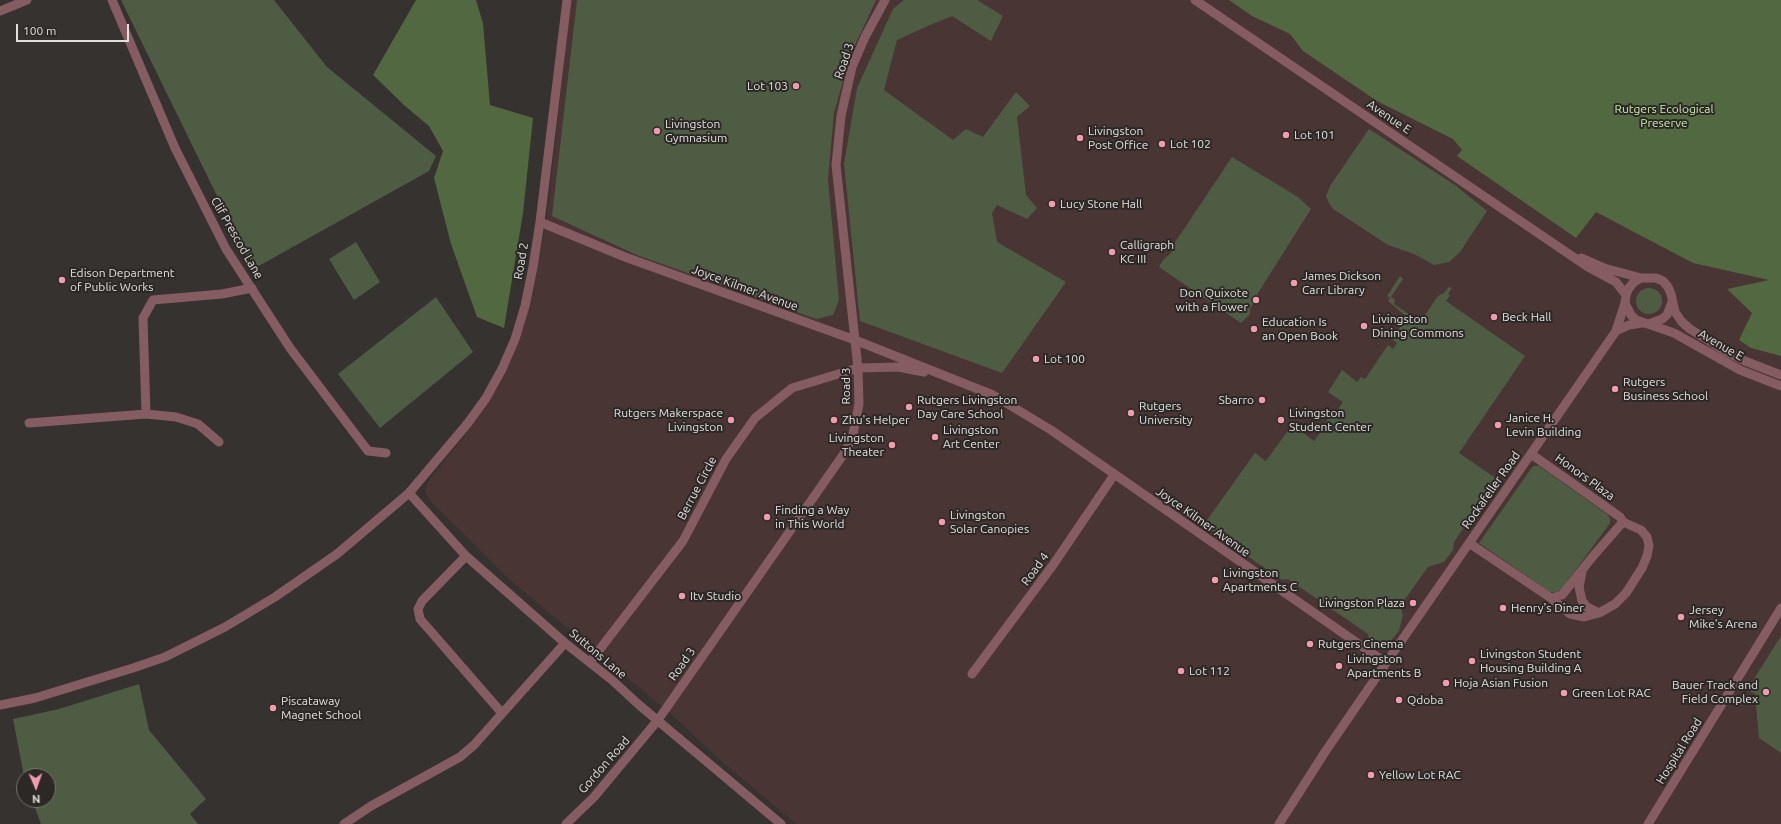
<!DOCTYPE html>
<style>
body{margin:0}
#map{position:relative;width:1781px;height:824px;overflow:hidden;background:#35322f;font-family:Ubuntu,sans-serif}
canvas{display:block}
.north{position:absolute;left:16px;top:768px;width:40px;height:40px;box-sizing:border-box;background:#2b2825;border:1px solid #74716f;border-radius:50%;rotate:178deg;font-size:11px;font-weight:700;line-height:16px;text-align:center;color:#e1dfdd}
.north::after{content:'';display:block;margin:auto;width:14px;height:18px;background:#f29aae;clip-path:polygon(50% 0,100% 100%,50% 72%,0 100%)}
.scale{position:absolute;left:16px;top:24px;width:113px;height:18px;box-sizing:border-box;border:2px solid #e1dfdd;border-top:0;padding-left:5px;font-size:12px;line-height:14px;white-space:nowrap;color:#e1dfdd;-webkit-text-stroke:3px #2b2825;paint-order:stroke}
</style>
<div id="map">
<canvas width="1781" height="824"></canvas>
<div class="north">N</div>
<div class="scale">100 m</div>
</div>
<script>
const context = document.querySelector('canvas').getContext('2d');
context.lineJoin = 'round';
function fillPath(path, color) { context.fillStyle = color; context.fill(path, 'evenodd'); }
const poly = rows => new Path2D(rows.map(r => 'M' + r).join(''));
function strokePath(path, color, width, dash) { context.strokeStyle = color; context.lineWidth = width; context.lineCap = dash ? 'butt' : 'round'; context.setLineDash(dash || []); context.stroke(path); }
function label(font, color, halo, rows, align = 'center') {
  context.font = font + ' Ubuntu,sans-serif'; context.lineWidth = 4; context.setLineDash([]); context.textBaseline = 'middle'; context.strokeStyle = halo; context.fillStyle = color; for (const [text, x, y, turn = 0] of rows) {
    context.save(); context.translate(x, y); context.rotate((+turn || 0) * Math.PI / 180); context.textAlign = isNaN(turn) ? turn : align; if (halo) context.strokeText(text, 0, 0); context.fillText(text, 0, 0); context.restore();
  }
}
const education = poly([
 [571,0,1781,0,1781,824,796,824,720,760,679,721,510,580,430,501,425,491,427,483,472,426,490,400,528,309,546,224]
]);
const green = poly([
 [121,0,274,0,327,67,436,156,429,171,257,267,246,255],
 [577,0,876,0,850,56,834,113,828,179,839,300,833,315,816,319,637,255,552,216],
 [904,0,977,0,1003,16,991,41,952,16,930,25,897,40,884,90,953,140,966,129,983,137,1016,92,1030,106,1017,117,1026,195,1037,208,1027,219,997,205,992,213,997,242,1066,282,1002,373,860,321,844,164,857,88,893,9],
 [1369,129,1455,185,1487,211,1460,252,1449,262,1434,265,1414,254,1388,245,1333,209,1329,203,1326,196,1330,186],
 [1232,157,1298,197,1311,209,1258,293,1257,299,1250,308,1250,314,1241,323,1159,267,1163,260,1171,253,1174,244],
 [356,242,380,282,354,300,329,259],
 [1400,276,1403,279,1391,297,1395,300,1394,304,1420,322,1438,296,1444,293,1449,287,1452,288,1448,294,1450,295,1446,301,1525,356,1459,453,1497,479,1454,542,1453,550,1444,562,1428,567,1400,606,1403,615,1399,631,1390,642,1384,645,1377,645,1369,639,1368,634,1288,579,1282,580,1246,555,1245,551,1207,528,1207,520,1255,453,1266,461,1292,425,1314,441,1327,423,1326,422,1330,415,1329,414,1332,409,1337,411,1343,402,1328,392,1342,370,1357,382,1361,377,1365,379,1388,345,1393,349,1397,343,1392,339,1407,317,1388,301,1390,298,1387,296],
 '1636 301a13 13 0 1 1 26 0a13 13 0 1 1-26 0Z',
 [436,297,473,352,380,428,338,374],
 [1533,466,1539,466,1607,514,1610,518,1610,523,1561,590,1557,592,1550,592,1479,543],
 [1781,636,1781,753,1759,738,1755,694,1747,690],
 [139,684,149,730,206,799,190,814,198,824,41,824,32,800,48,800,48,776,24,776,13,719,59,709]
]);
const forest = poly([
 [416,0,476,0,483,23,490,105,533,118,523,213,504,328,477,317,451,244,434,178,443,151,429,126,405,106,373,75],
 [1229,0,1781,0,1781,356,1751,348,1739,340,1752,313,1727,289,1769,280,1693,263,1596,212,1576,238,1457,156,1462,150,1453,139,1377,101,1303,51,1290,34,1252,16]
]);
const minor = poly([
 [112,0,175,148,226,249,290,348,368,451,386,453],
 [1195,0,1588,267,1616,282,1626,295],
 [0,11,27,0],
 [540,222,625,257,855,340,993,395,1051,430,1386,663],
 [1581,258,1604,268,1641,278],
 [1649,324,1662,319,1667,315,1672,302],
 [1616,331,1629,325,1642,323],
 [1781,375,1745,361,1725,351,1690,329,1682,322,1675,312,1671,294,1668,287,1663,281,1656,278,1641,278,1634,282,1629,288,1626,295,1625,303,1631,315,1636,320,1674,333,1740,370,1781,386],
 [146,414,143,318,153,300,222,294,252,288],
 [29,423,146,414,176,417,198,424,219,442],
 [409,493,466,556,565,643,612,680,638,704,781,824],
 [1469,543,1551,598,1570,614,1584,617,1599,613,1615,604,1626,593,1642,568,1647,556,1649,546,1647,537,1641,530,1623,522,1620,517,1531,454],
 [466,556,422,601,418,609,420,619,501,712],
 [1582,572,1579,587,1582,601,1587,607,1599,613],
 [1551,598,1562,595,1594,555,1623,522],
 [590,662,683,541,726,459,755,418,792,388,858,368,898,367,924,372],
 [972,674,1053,565,1114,475],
 [0,705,35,698,133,668,165,657,225,627,275,597,337,554,409,493,468,423,486,398,502,369,515,339,525,306,533,267,540,222,567,0],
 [344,824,371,806,460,757,474,745,565,643],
 [566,824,594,797,658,720,843,455,852,439,859,404,858,368,836,165,841,116,852,67,865,37,885,0],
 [1279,824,1325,752,1386,663,1616,331,1625,303],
 [1648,824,1781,608]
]);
const markers = [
 [796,86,4,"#f29aae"],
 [657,131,4,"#f29aae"],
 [1286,135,4,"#f29aae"],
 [1080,138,4,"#f29aae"],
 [1162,144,4,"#f29aae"],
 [1052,204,4,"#f29aae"],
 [1112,252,4,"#f29aae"],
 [62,280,4,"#f29aae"],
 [1294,283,4,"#f29aae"],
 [1256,300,4,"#f29aae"],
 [1494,317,4,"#f29aae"],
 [1364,326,4,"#f29aae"],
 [1254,329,4,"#f29aae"],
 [1036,359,4,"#f29aae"],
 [1615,389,4,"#f29aae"],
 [1262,400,4,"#f29aae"],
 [909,407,4,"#f29aae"],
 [1131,413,4,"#f29aae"],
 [731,420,4,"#f29aae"],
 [834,420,4,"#f29aae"],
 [1281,420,4,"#f29aae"],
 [1498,425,4,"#f29aae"],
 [935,437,4,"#f29aae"],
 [892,445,4,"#f29aae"],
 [767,517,4,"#f29aae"],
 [942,522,4,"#f29aae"],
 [1215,580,4,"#f29aae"],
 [682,596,4,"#f29aae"],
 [1413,603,4,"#f29aae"],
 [1503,608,4,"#f29aae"],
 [1681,617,4,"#f29aae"],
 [1310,644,4,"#f29aae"],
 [1472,661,4,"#f29aae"],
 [1339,666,4,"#f29aae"],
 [1181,671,4,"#f29aae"],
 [1446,683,4,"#f29aae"],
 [1766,692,4,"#f29aae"],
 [1564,693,4,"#f29aae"],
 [1399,700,4,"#f29aae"],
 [273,708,4,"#f29aae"],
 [1371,775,4,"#f29aae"]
];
const streetNames = [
 ["Road 3",844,61,-71],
 ["Avenue E",1389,117,34],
 ["Clif Prescod Lane",237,238,60],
 ["Road 2",521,261,-80],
 ["Joyce Kilmer Avenue",745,288,20],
 ["Avenue E",1721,345,30],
 ["Road 3",846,386,-90],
 ["Honors Plaza",1585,477,36],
 ["Berrue Circle",697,488,-62],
 ["Rockafeller Road",1491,490,-55],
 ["Joyce Kilmer Avenue",1203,522,35],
 ["Road 4",1035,569,-54],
 ["Suttons Lane",598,654,40],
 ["Road 3",682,664,-55],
 ["Hospital Road",1679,751,-58],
 ["Gordon Road",604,765,-49]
];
const poiNames = [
 ["Lot 103",788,86,"right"],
 ["Livingston",665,124],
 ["Gymnasium",665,138],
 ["Livingston",1088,131],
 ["Post Office",1088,145],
 ["Lot 101",1294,135],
 ["Lot 102",1170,144],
 ["Lucy Stone Hall",1060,204],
 ["Calligraph",1120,245],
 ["KC III",1120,259],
 ["Edison Department",70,273],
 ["of Public Works",70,287],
 ["James Dickson",1302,276],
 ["Carr Library",1302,290],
 ["Don Quixote",1248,293,"right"],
 ["with a Flower",1248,307,"right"],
 ["Beck Hall",1502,317],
 ["Livingston",1372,319],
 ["Dining Commons",1372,333],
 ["Education Is",1262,322],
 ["an Open Book",1262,336],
 ["Lot 100",1044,359],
 ["Rutgers",1623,382],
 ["Business School",1623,396],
 ["Rutgers Livingston",917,400],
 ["Day Care School",917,414],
 ["Sbarro",1254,400,"right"],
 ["Rutgers",1139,406],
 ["University",1139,420],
 ["Rutgers Makerspace",723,413,"right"],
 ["Livingston",723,427,"right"],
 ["Livingston",1289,413],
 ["Student Center",1289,427],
 ["Janice H.",1506,418],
 ["Levin Building",1506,432],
 ["Zhu's Helper",842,420],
 ["Livingston",943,430],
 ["Art Center",943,444],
 ["Livingston",884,438,"right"],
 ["Theater",884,452,"right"],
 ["Finding a Way",775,510],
 ["in This World",775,524],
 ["Livingston",950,515],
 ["Solar Canopies",950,529],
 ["Livingston",1223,573],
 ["Apartments C",1223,587],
 ["Itv Studio",690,596],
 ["Livingston Plaza",1405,603,"right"],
 ["Henry's Diner",1511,608],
 ["Jersey",1689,610],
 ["Mike's Arena",1689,624],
 ["Rutgers Cinema",1318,644],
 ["Livingston Student",1480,654],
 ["Housing Building A",1480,668],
 ["Livingston",1347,659],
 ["Apartments B",1347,673],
 ["Lot 112",1189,671],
 ["Hoja Asian Fusion",1454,683],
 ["Bauer Track and",1758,685,"right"],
 ["Field Complex",1758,699,"right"],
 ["Green Lot RAC",1572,693],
 ["Qdoba",1407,700],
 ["Piscataway",281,701],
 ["Magnet School",281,715],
 ["Yellow Lot RAC",1379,775]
];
const parkNames = [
 ["Rutgers Ecological",1664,109],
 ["Preserve",1664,123]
];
fillPath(education, '#493533');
fillPath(green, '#4e5c44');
fillPath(forest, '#526841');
strokePath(minor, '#865c63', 9);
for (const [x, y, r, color] of markers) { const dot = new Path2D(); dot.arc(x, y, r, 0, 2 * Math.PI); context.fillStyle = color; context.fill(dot); strokePath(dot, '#2b2825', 1.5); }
label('12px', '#e1dfdd', '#2b2825', streetNames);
label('12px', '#e1dfdd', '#2b2825', poiNames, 'left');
label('12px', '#c7ebaa', '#2b2825', parkNames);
</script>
